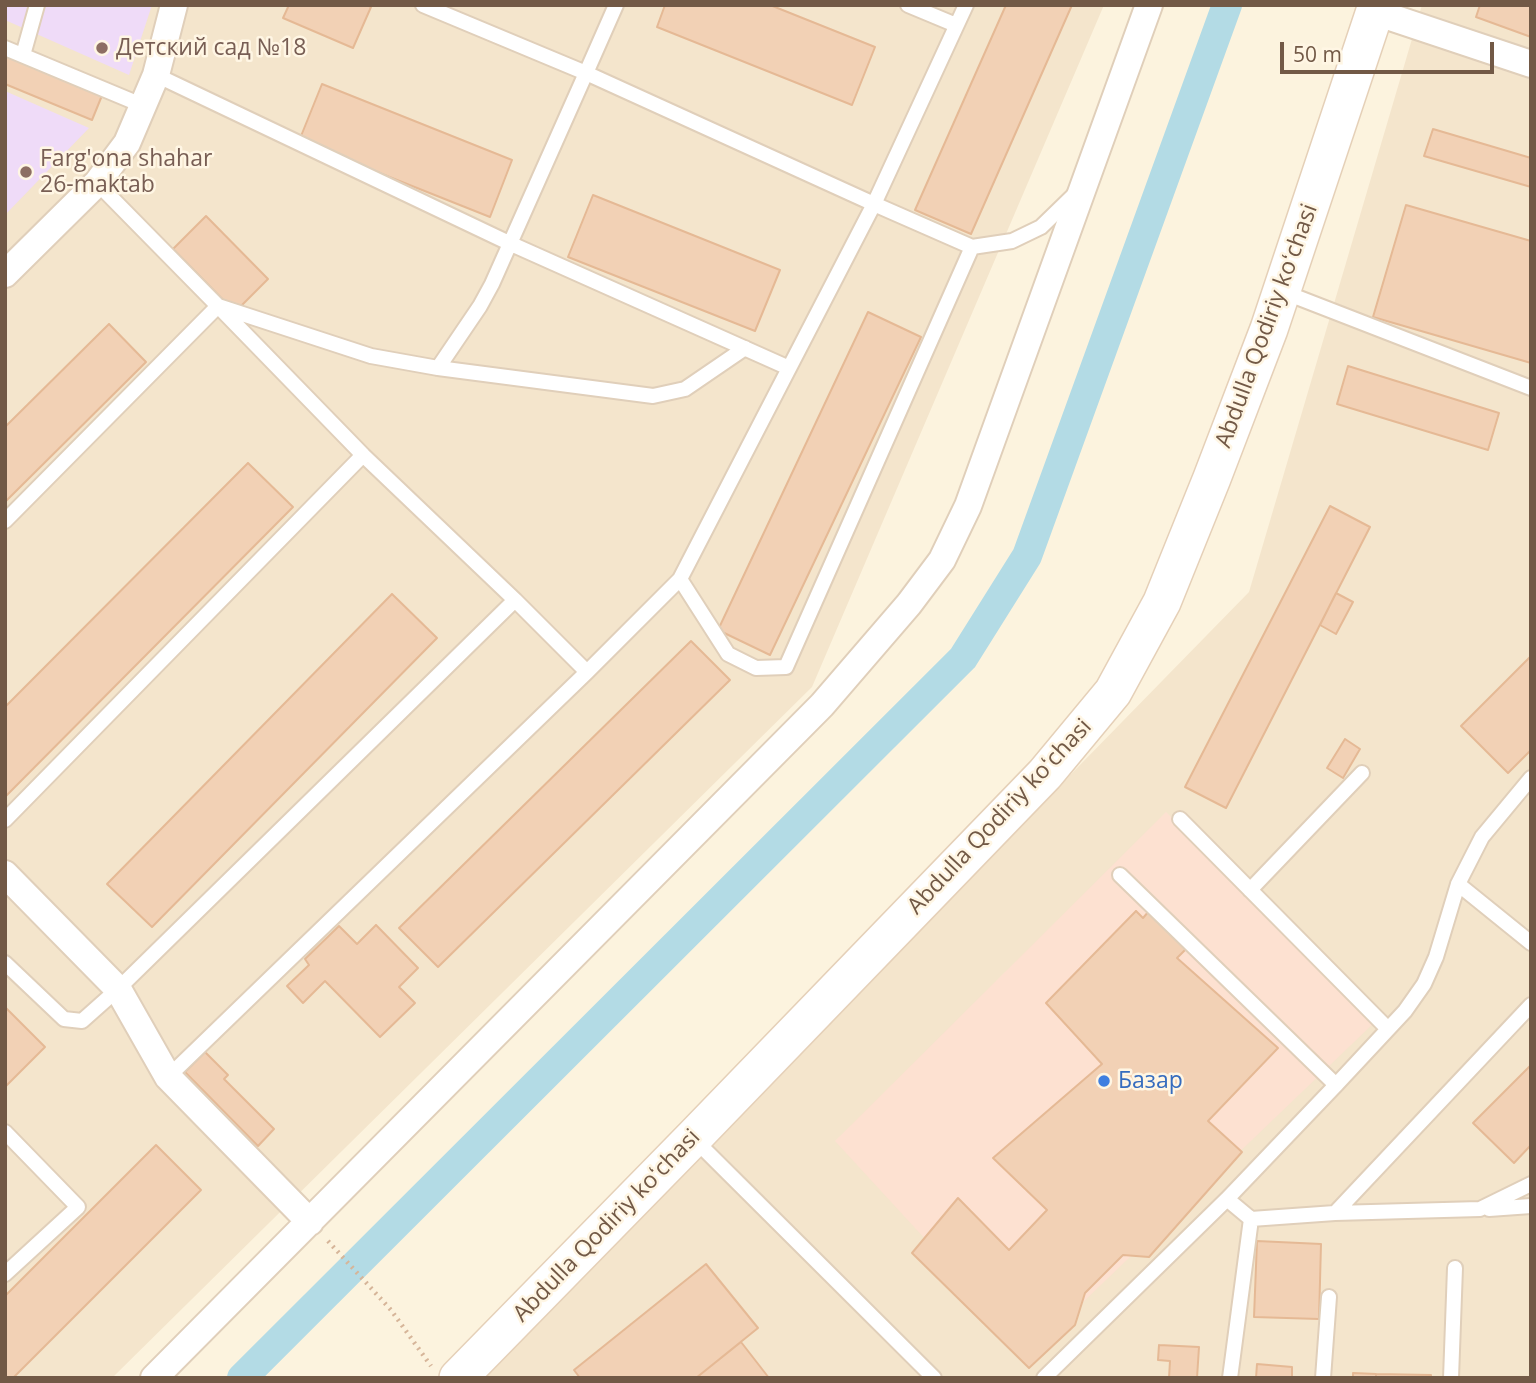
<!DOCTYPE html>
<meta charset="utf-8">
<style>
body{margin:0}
#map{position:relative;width:1536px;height:1383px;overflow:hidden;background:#fcf3de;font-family:"Open Sans",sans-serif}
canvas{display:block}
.frame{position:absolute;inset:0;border:7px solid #725946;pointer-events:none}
.scale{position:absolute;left:1280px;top:42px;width:214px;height:32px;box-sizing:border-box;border:4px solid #725946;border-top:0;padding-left:9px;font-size:21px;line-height:24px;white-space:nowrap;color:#725946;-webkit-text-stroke:5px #fff6e4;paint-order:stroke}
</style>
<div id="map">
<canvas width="1536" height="1383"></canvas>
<div class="frame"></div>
<div class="scale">50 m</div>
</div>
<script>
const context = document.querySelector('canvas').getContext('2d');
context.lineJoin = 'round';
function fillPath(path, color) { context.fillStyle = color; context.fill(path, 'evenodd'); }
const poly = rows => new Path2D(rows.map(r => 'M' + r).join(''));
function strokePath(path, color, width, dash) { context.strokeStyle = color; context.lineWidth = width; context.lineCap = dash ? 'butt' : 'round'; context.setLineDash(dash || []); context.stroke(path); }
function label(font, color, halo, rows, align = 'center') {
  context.font = font + ' "Open Sans",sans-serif'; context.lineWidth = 5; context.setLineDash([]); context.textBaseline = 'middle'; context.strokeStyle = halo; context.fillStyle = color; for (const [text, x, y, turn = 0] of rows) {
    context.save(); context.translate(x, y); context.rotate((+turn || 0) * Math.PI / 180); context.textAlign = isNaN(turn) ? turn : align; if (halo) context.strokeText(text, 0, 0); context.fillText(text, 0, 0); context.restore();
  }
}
const residential = poly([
 [5,5,1104,5,812,687,112,1378,5,1378],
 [1422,5,1531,5,1531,1378,481,1378,1249,592]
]);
const commercial = poly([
 [1166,812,1376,1021,1030,1353,835,1141]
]);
const education = poly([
 [5,5,152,5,129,75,5,20],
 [5,91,89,128,5,215]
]);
const canal = poly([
 [242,1378,963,658,1027,556,1227,5]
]);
const building = poly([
 [289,5,367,5,371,7,353,48,283,18,289,5],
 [665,5,770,5,875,47,852,105,657,27,665,5],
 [1006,5,1072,5,971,234,915,210,1006,5],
 [1480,5,1531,5,1531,37,1476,17,1480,5],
 [5,52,103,93,92,120,5,84,5,52],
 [322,84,512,160,490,217,299,141,322,84],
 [1433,129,1531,158,1531,187,1424,156,1433,129],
 [593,195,780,270,755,331,568,257,593,195],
 [1406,205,1531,241,1531,363,1373,317,1406,205],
 [206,216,268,279,235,312,173,249,206,216],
 [868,312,921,337,770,655,718,630,868,312],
 [109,324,146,362,5,502,5,427,109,324],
 [1348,366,1499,413,1488,450,1337,404,1348,366],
 [248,463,293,507,5,797,5,707,248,463],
 [1330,506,1370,527,1226,808,1185,787,1330,506],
 [1336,593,1353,602,1336,634,1320,625,1336,593],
 [392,594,437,638,152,927,107,884,392,594],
 [691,641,730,680,438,967,399,928,691,641],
 [1531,656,1531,750,1508,773,1461,726,1531,656],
 [1345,739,1360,749,1343,778,1327,768,1345,739],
 [1136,911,1143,918,1149,911,1186,949,1177,958,1278,1048,1208,1121,1242,1152,1149,1257,1123,1255,1085,1293,1075,1325,1029,1368,912,1253,958,1198,1009,1250,1047,1210,993,1158,1102,1064,1046,1003,1136,911],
 [376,925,418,968,399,987,415,1003,380,1037,325,981,303,1003,287,986,309,965,305,959,339,926,357,944,376,925],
 [5,1007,45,1047,5,1087,5,1007],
 [205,1052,228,1075,224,1079,274,1129,258,1146,185,1072,205,1052],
 [1531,1065,1531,1145,1514,1163,1473,1123,1531,1065],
 [156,1145,201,1190,13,1378,5,1378,5,1296,156,1145],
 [1257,1241,1321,1244,1319,1319,1254,1317,1257,1241],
 [706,1264,758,1328,696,1378,580,1378,574,1370,706,1264],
 [741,1342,769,1378,696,1378,741,1342],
 [1159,1345,1199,1347,1197,1378,1169,1378,1170,1361,1158,1360,1159,1345],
 [1257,1364,1292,1367,1292,1378,1256,1378,1257,1364],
 [1353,1373,1376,1374,1376,1378,1353,1378,1353,1373],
 [1376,1374,1431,1375,1431,1378,1376,1378,1376,1374]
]);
const path = poly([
 [328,1241,391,1310,431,1366]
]);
const lane = poly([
 [423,5,586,73,492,284,480,306,438,368],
 [908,5,956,25],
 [5,48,144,106],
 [23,55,37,5],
 [156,75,509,243,789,368],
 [97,183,218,306,371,356,438,368,653,396,685,389,745,348],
 [972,247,1012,241,1041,227,1076,193],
 [1281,291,1531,388],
 [5,521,218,306,363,455,5,820],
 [680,579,728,654,756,668,786,667,972,247,874,204,966,5],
 [515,600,587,672],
 [1180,819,1388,1029],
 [1120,875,1336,1085],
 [1458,884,1531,943],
 [1250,890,1362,773],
 [5,963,64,1019,82,1021,118,989,515,600,363,455],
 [168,1077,587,672,680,579,874,204,586,73,616,5],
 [5,1132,78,1207,5,1274],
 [694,1139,934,1378],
 [1489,1209,1531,1206],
 [1335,1213,1531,1005],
 [1251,1219,1335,1213,1480,1209,1531,1184],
 [1044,1378,1227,1199],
 [1230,1378,1251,1219,1227,1199,1336,1085,1405,1011,1424,984,1436,957,1458,884,1482,837,1531,778],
 [1323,1378,1329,1297],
 [1451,1378,1455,1268]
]);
const street = poly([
 [1375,12,1531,64],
 [5,274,97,183,127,143,156,75,174,5],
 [5,874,118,989,168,1077,310,1222],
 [154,1378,822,705,909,604,942,560,968,506,1149,5]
]);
const secondary = poly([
 [458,1378,693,1138,1045,774,1113,692,1162,602,1212,478,1269,329,1377,5]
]);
const markers = [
 [102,48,7,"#8d6e63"],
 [26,172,7,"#8d6e63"],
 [1104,1081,7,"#3f7fe0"]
];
const educationNames = [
 ["Детский сад №18",116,48],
 ["Farg'ona shahar",40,159],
 ["26-maktab",40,185]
];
const streetNames = [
 ["Abdulla Qodiriy koʻchasi",1267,326,-70],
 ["Abdulla Qodiriy koʻchasi",1000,817,-47],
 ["Abdulla Qodiriy koʻchasi",607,1226,-46]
];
const shopNames = [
 ["Базар",1118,1081]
];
fillPath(residential, '#f4e5cc');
fillPath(commercial, '#fde1d1');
fillPath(education, '#efdbf8');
strokePath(canal, '#b3dbe5', 30);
fillPath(building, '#f2d1b5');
strokePath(building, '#e5b995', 2);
strokePath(lane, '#e0cfba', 18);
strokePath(street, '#e0cfba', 30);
strokePath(secondary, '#e5d0b8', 40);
strokePath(path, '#d6b599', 4.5, [2, 5]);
strokePath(lane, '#fff', 14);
strokePath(street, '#fff', 26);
strokePath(secondary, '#fff', 37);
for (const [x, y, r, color] of markers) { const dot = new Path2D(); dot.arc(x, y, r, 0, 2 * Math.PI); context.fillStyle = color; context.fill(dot); strokePath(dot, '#fff6e4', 2.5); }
label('23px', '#785e54', '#fff6e4', educationNames, 'left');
label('23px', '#725946', '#fff6e4', streetNames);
label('23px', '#366cbe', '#fff6e4', shopNames, 'left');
</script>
